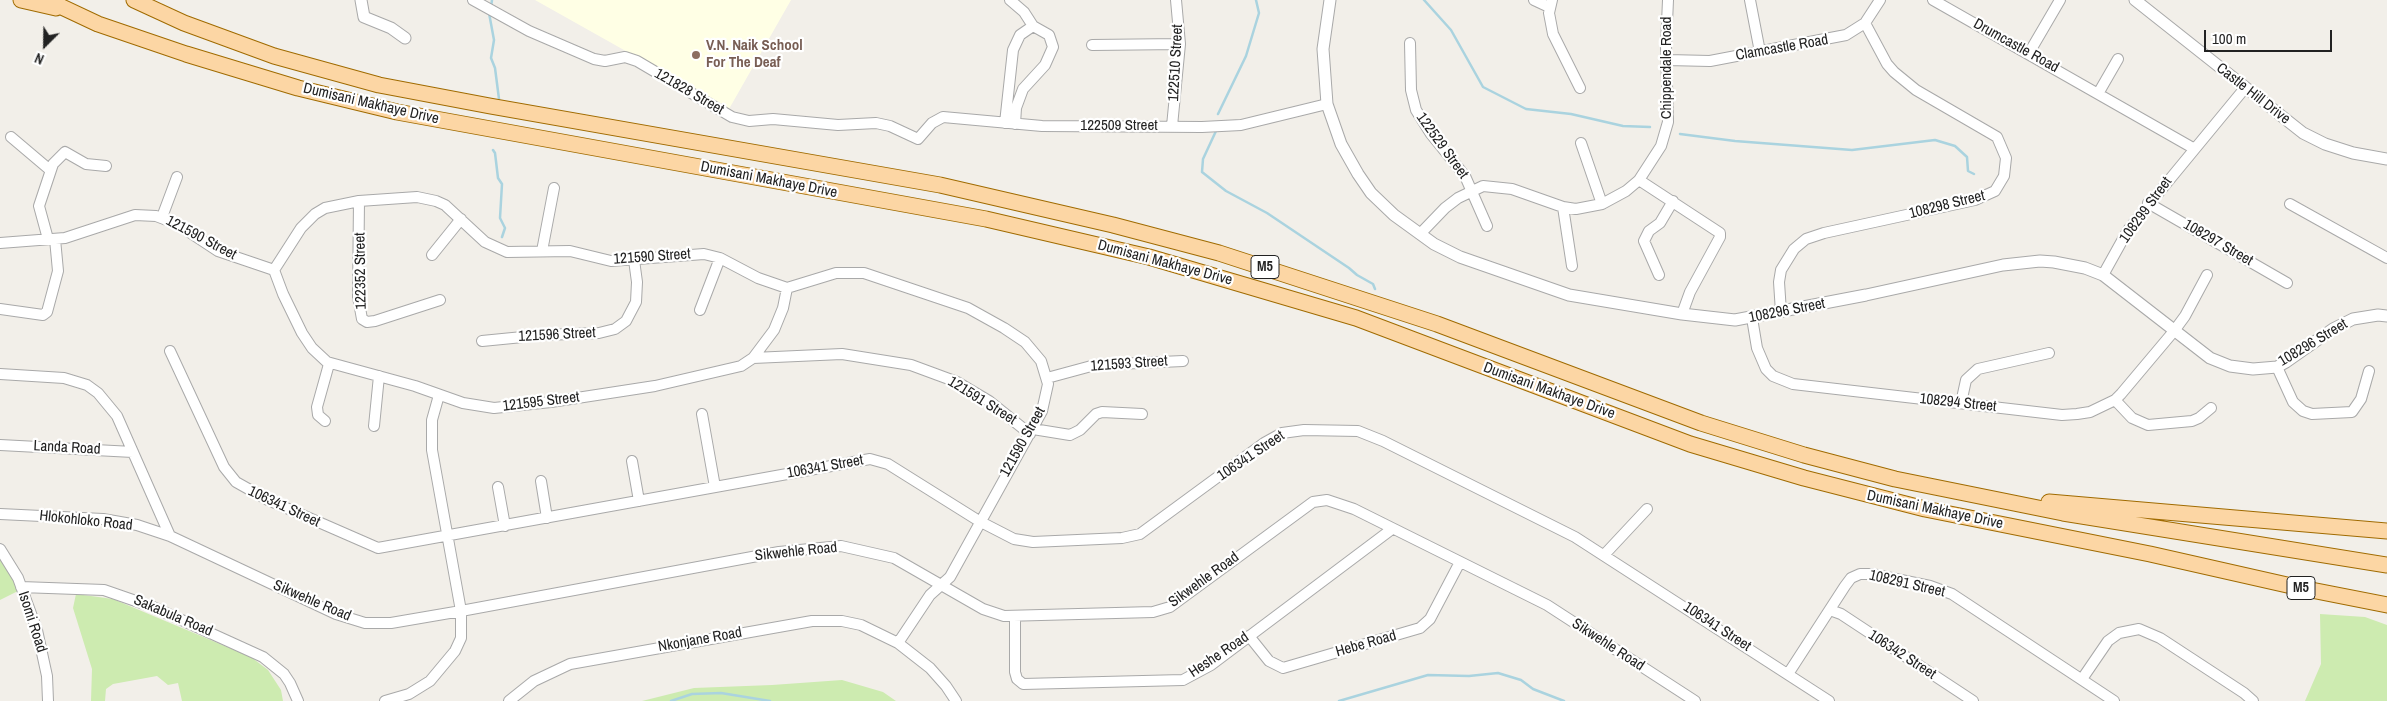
<!DOCTYPE html>
<style>
body{margin:0}
#map{position:relative;width:2387px;height:701px;overflow:hidden;background:#f2efe9;font-family:"Archivo Narrow",sans-serif}
canvas{display:block}
.north{position:absolute;left:20px;top:20px;width:50px;height:50px;-webkit-text-stroke:4px #fff;paint-order:stroke;rotate:203deg;font-size:14px;font-weight:700;line-height:20px;text-align:center;color:#222}
.north::after{content:'';display:block;margin:auto;width:18px;height:22px;background:#222;clip-path:polygon(50% 0,100% 100%,50% 72%,0 100%)}
.scale{position:absolute;left:2204px;top:30px;width:128px;height:22px;box-sizing:border-box;border:2px solid #222;border-top:0;padding-left:6px;font-size:15px;line-height:18px;white-space:nowrap;color:#222;-webkit-text-stroke:4px #fff;paint-order:stroke}
</style>
<div id="map">
<canvas width="2387" height="701"></canvas>
<div class="north">N</div>
<div class="scale">100 m</div>
</div>
<script>
const context = document.querySelector('canvas').getContext('2d');
context.lineJoin = 'round';
function fillPath(path, color) { context.fillStyle = color; context.fill(path, 'evenodd'); }
const poly = rows => new Path2D(rows.map(r => 'M' + r).join(''));
function strokePath(path, color, width, dash) { context.strokeStyle = color; context.lineWidth = width; context.lineCap = dash ? 'butt' : 'round'; context.setLineDash(dash || []); context.stroke(path); }
function label(font, color, halo, rows, align = 'center') {
  context.font = font + ' "Archivo Narrow",sans-serif'; context.lineWidth = 4.5; context.setLineDash([]); context.textBaseline = 'middle'; context.strokeStyle = halo; context.fillStyle = color; for (const [text, x, y, turn = 0] of rows) {
    context.save(); context.translate(x, y); context.rotate((+turn || 0) * Math.PI / 180); context.textAlign = isNaN(turn) ? turn : align; if (halo) context.strokeText(text, 0, 0); context.fillText(text, 0, 0); context.restore();
  }
}
const education = poly([
 [535,0,791,0,729,109]
]);
const grass = poly([
 [0,555,20,590,0,600],
 [76,594,113,599,251,657,268,670,281,690,283,701,182,701,178,683,168,685,157,676,113,684,106,689,105,701,91,701,92,669,73,608],
 [2320,614,2365,617,2387,625,2387,701,2305,701,2321,664],
 [842,680,883,692,896,701,642,701,694,688,772,685]
]);
const stream = poly([
 [1424,0,1451,30,1483,87,1526,109,1571,114,1623,126,1650,127],
 [491,7,492,0],
 [489,13,494,40,491,58,495,68,499,99],
 [1218,114,1246,56,1259,13,1256,0],
 [1216,131,1203,159,1202,172,1226,191,1267,213,1349,268,1357,275,1373,284,1375,289],
 [1680,134,1735,141,1852,150,1935,140,1955,146,1967,157,1968,171,1974,174],
 [493,150,495,153,498,178,502,184,500,218,505,228,502,237],
 [671,701,692,694,721,693,770,701],
 [1339,701,1428,675,1469,676,1498,673,1521,680,1533,689,1564,701]
]);
const minor = poly([
 [473,0,529,31,594,59,605,61,625,57,637,61,732,117,749,121,773,119,838,125,876,123,890,126,918,139,932,123,943,117,1042,126,1202,127,1241,125,1327,104],
 [1010,0,1024,12,1033,26,1049,35,1053,47,1045,65,1023,89,1016,108,1015,124],
 [1534,0,1549,7],
 [1552,0,1549,13,1553,34,1580,88],
 [1750,0,1760,52],
 [1933,0,2193,148],
 [1410,43,1411,90,1416,110,1431,134,1465,176,1487,226],
 [1092,45,1180,44],
 [2029,53,2060,0],
 [1667,60,1710,61,1846,35,1865,23,1880,0],
 [2099,92,2118,59],
 [1005,123,1013,50,1020,35,1033,26],
 [1172,126,1180,44,1176,0],
 [11,137,50,170],
 [1581,143,1602,204],
 [1639,180,1720,233,1720,237,1690,292,1682,314],
 [359,201,358,297,362,319,367,322,375,321,440,300],
 [2148,203,2287,283],
 [2290,204,2387,258],
 [1563,207,1572,266],
 [162,217,177,177],
 [1420,234,1445,208,1458,198,1483,186,1512,189,1563,207,1576,209,1602,204,1626,191,1639,180,1661,146,1668,122,1666,46,1668,0],
 [48,239,39,206,53,164,65,152,86,164,106,166],
 [0,243,65,238,135,215,156,216,177,224,218,251,274,270],
 [542,251,554,188],
 [432,255,461,219],
 [274,270,301,228,315,214,325,208,359,201,417,197,436,201,445,205,485,242,507,252,570,251,611,261,704,254,720,258,758,278,787,288,836,273,864,273,968,308,1004,328,1025,342,1041,361,1048,384,1042,411,950,577,930,595,898,643],
 [274,270,283,294,302,333,312,348,327,362,415,386,463,403,494,408,551,402,655,386,741,366,753,358,774,330,783,308,787,288],
 [1659,275,1644,241,1649,231,1660,223,1673,201],
 [2103,275,2128,230,2245,88],
 [0,309,43,315,47,312,58,271,55,239],
 [700,310,720,258],
 [1781,312,1779,282,1781,270,1794,249,1806,239,1824,233,1975,200,1995,191,2004,176,2006,158,1997,137,1916,90,1894,72,1887,64,1865,23],
 [1752,318,1757,348,1766,369,1773,376,1793,384,2062,415,2077,414,2090,412,2115,400,2121,394,2174,331,2185,316,2207,275],
 [482,341,543,335,599,333,615,329,626,321,636,302,637,282,634,260],
 [170,351,224,467,236,482,268,500,378,548,870,459,888,464,979,521,1014,539,1033,542,1122,538,1140,534,1264,443,1282,433,1304,430,1358,431,1383,441,1575,537,1829,701],
 [753,358,842,354,911,365,957,382,989,401,1030,434],
 [2277,367,2293,402,2303,411,2312,414,2352,412,2361,399,2369,371],
 [0,374,64,378,87,385,98,393,117,416,170,536,336,614,365,623,391,623,461,611,779,552,841,546,894,558,983,609,1004,616,1153,612,1170,607,1313,502,1327,500,1354,509,1547,605,1695,701],
 [1047,378,1095,365,1183,361],
 [2115,400,2132,418,2148,425,2192,421,2199,418,2211,408],
 [1961,403,1966,380,1978,369,2049,353],
 [702,414,715,487],
 [325,421,318,415,317,407,329,364],
 [374,426,379,376],
 [1033,429,1070,435,1080,430,1096,414,1102,412,1142,414],
 [0,445,133,452],
 [632,461,639,501],
 [541,481,547,518],
 [498,487,505,526],
 [0,514,103,519,137,525,170,536],
 [0,549,18,578,37,630,47,676,48,701],
 [1604,555,1647,509],
 [21,587,104,590,153,607,263,657,284,674,290,683,298,701],
 [1830,610,1841,614,1973,701],
 [1015,617,1015,672,1017,679,1023,684,1183,680,1211,665,1392,529],
 [1249,636,1269,661,1283,668,1420,628,1430,619,1460,562],
 [1788,674,1845,586,1851,578,1860,574,1872,574,1930,586,1952,594,2114,701],
 [2082,679,2108,641,2119,633,2139,629,2160,638,2244,693,2253,701],
 [385,701,409,694,430,681,455,651,461,638,461,611,432,450,432,420,439,395],
 [509,701,534,681,570,664,812,621,842,621,861,625,898,643,930,668,946,686,956,701]
]);
const tertiary = poly([
 [361,0,364,17,391,28,405,38],
 [1330,0,1323,49,1327,104,1341,144,1358,174,1371,193,1394,215,1434,244,1460,257,1569,295,1682,314,1735,320,1866,295,2003,265,2040,261,2054,262,2085,268,2103,275,2210,358,2230,366,2253,369,2277,367,2286,362,2333,329,2353,319,2378,315,2387,316],
 [2135,0,2303,133,2325,144,2353,153,2387,159]
]);
const primary = poly([
 [21,0,56,8],
 [47,0,98,24,186,54,298,88,397,112,986,219,1149,257,1356,318,1690,444,1804,478,1925,509,2150,554,2296,587,2387,605],
 [134,0,184,23,274,56,379,85,490,106,940,185,1113,225,1219,253,1437,324,1701,423,1804,455,1895,479,2063,513,2387,565],
 [2049,502,2387,531]
]);
const markers = [
 [696,55,5,"#8d6e63"]
];
const shields = [
 [1265,267,28],
 [2301,588,28]
];
const shieldNames = [
 ["M5",1265,267],
 ["M5",2301,588]
];
const educationNames = [
 ["V.N. Naik School",706,46],
 ["For The Deaf",706,63]
];
const streetNames = [
 ["Drumcastle Road",2016,46,29],
 ["Clamcastle Road",1782,48,-10],
 ["122510 Street",1176,63,-87],
 ["Chippendale Road",1667,68,-90],
 ["121828 Street",689,92,30],
 ["Castle Hill Drive",2253,94,38],
 ["Dumisani Makhaye Drive",371,104,13],
 ["122509 Street",1119,126],
 ["122529 Street",1442,146,54],
 ["Dumisani Makhaye Drive",769,180,11],
 ["108298 Street",1947,205,-14],
 ["108299 Street",2146,210,-54],
 ["121590 Street",201,238,28],
 ["108297 Street",2218,243,30],
 ["121590 Street",652,257,-4],
 ["Dumisani Makhaye Drive",1165,263,15],
 ["122352 Street",361,271,-91],
 ["108296 Street",1787,311,-11],
 ["121596 Street",557,335,-3],
 ["108296 Street",2313,343,-31],
 ["121593 Street",1129,364,-4],
 ["Dumisani Makhaye Drive",1549,391,20],
 ["121591 Street",982,401,32],
 ["121595 Street",541,402,-7],
 ["108294 Street",1958,403,6],
 ["121590 Street",1023,442,-61],
 ["Landa Road",67,448,3],
 ["106341 Street",1251,456,-34],
 ["106341 Street",825,467,-10],
 ["106341 Street",284,507,25],
 ["Dumisani Makhaye Drive",1935,510,12],
 ["Hlokohloko Road",86,521,6],
 ["Sikwehle Road",796,552,-6],
 ["Sikwehle Road",1204,580,-36],
 ["108291 Street",1907,584,13],
 ["Sikwehle Road",312,601,23],
 ["Sakabula Road",173,616,23],
 ["Isomi Road",32,622,72],
 ["106341 Street",1717,627,33],
 ["Nkonjane Road",700,640,-10],
 ["Hebe Road",1366,644,-16],
 ["Sikwehle Road",1608,645,33],
 ["Heshe Road",1219,655,-34],
 ["106342 Street",1902,655,33]
];
fillPath(education, '#ffffe5');
fillPath(grass, '#cdebb0');
strokePath(stream, '#aad3df', 2.5);
strokePath(minor, '#a9a9a9', 12);
strokePath(tertiary, '#a9a9a9', 13);
strokePath(primary, '#a06b00', 17);
strokePath(minor, '#fff', 10);
strokePath(tertiary, '#fff', 11);
strokePath(primary, '#fcd6a4', 15);
for (const [x, y, r, color] of markers) { const dot = new Path2D(); dot.arc(x, y, r, 0, 2 * Math.PI); context.fillStyle = color; context.fill(dot); strokePath(dot, '#fff', 2); }
for (const [x, y, w] of shields) { const box = new Path2D(); box.roundRect(x - w / 2, y - 11.5, w, 23, 4); context.fillStyle = '#fff'; context.fill(box); strokePath(box, '#222', 1); }
label('bold 14px', '#222', null, shieldNames);
label('bold 15px', '#785e54', '#fff', educationNames, 'left');
label('15px', '#222', '#fff', streetNames);
</script>
